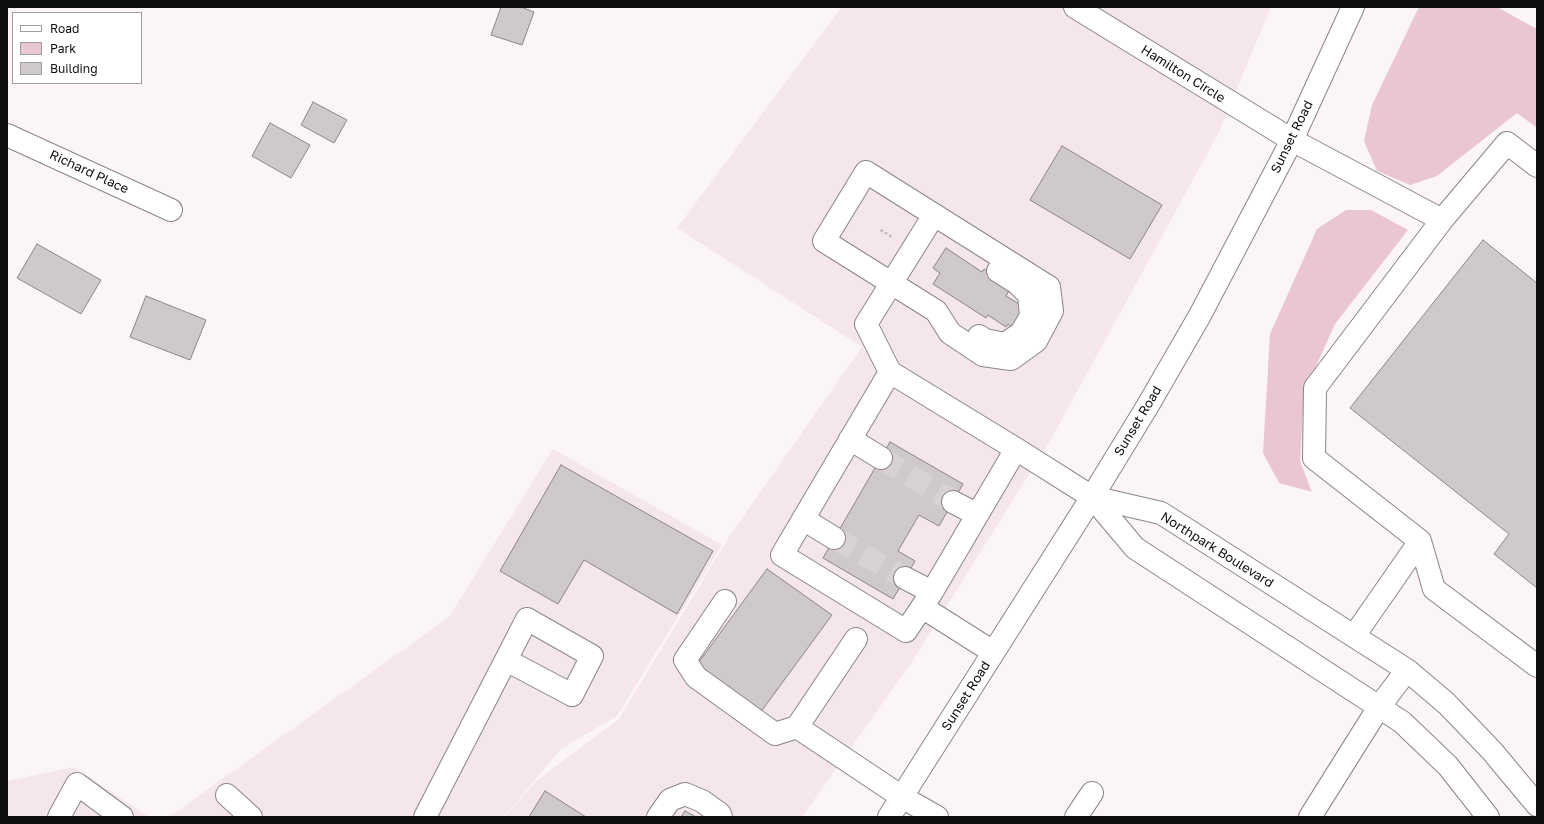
<!DOCTYPE html>
<style>
body{margin:0}
#map{position:relative;width:1544px;height:824px;overflow:hidden;background:#fbf5f6;font-family:"Golos Text",sans-serif}
canvas{display:block}
.frame{position:absolute;inset:0;border:8px solid #100e0f;pointer-events:none}
.legend{position:absolute;left:12px;top:12px;width:130px;height:72px;box-sizing:border-box;background:#fff;border:1px solid #9f9f9f;margin:0;padding:5px 7px;list-style:none;font-size:12px;color:#100e0f}
.legend li{display:flex;align-items:center;gap:8px;height:20px}
.legend b{width:20px;border:1px solid #9f9f9f}
</style>
<div id="map">
<canvas width="1544" height="824"></canvas>
<div class="frame"></div>
<ul class="legend">
<li><b style="height:5px;background:#fff"></b>Road</li>
<li><b style="height:11px;background:#eac6d0"></b>Park</li>
<li><b style="height:11px;background:#cfc9cb"></b>Building</li>
</ul>
</div>
<script>
const context = document.querySelector('canvas').getContext('2d');
context.lineJoin = 'round';
function fillPath(path, color) { context.fillStyle = color; context.fill(path, 'evenodd'); }
const poly = rows => new Path2D(rows.map(r => 'M' + r).join(''));
function strokePath(path, color, width, dash) { context.strokeStyle = color; context.lineWidth = width; context.lineCap = dash ? 'butt' : 'round'; context.setLineDash(dash || []); context.stroke(path); }
function label(font, color, halo, rows, align = 'center') {
  context.font = font + ' "Golos Text",sans-serif'; context.lineWidth = 3; context.setLineDash([]); context.textBaseline = 'middle'; context.strokeStyle = halo; context.fillStyle = color; for (const [text, x, y, turn = 0] of rows) {
    context.save(); context.translate(x, y); context.rotate((+turn || 0) * Math.PI / 180); context.textAlign = isNaN(turn) ? turn : align; if (halo) context.strokeText(text, 0, 0); context.fillText(text, 0, 0); context.restore();
  }
}
const built = poly([
 [842,7,1271,7,1218,134,1051,439,911,663,802,817,505,817,535,782,619,719,729,537,862,347,677,228],
 [553,449,722,545,617,716,561,749,504,817,169,817,449,617],
 [74,767,149,817,7,817,7,781]
]);
const green = poly([
 [1419,7,1497,7,1537,29,1537,128,1517,113,1437,176,1410,185,1377,171,1364,141,1372,105],
 [1346,210,1371,210,1408,230,1335,324,1304,393,1300,461,1312,492,1279,483,1263,453,1270,334,1317,229]
]);
const building = poly([
 [501,7,521,7,534,12,522,45,491,35,501,7],
 [313,102,347,120,334,143,301,125,313,102],
 [270,123,310,145,291,178,252,156,270,123],
 [1062,146,1162,205,1130,259,1030,200,1062,146],
 [1483,240,1537,283,1537,588,1494,554,1509,534,1350,408,1483,240],
 [37,244,101,280,81,314,17,278,37,244],
 [946,248,982,272,984,269,1011,287,1006,296,1024,307,1012,327,1008,324,1006,327,988,315,986,318,933,284,940,273,933,268,946,248],
 [146,296,206,320,190,360,130,337,146,296],
 [890,442,963,484,939,526,919,515,898,551,915,561,893,599,823,558,890,442],
 [561,465,713,551,677,614,584,560,558,604,500,571,561,465],
 [767,569,832,615,760,713,696,666,767,569],
 [545,791,586,817,529,817,545,791],
 [685,811,696,817,681,817,685,811]
]);
const minorTunnel = poly([
 [881,458,953,502],
 [834,538,905,578]
]);
const path = poly([
 [881,230,892,237]
]);
const minor = poly([
 [1075,7,1292,140,1442,220],
 [7,135,171,210],
 [1537,166,1507,143,1442,220,1315,388,1314,458,1420,541,1434,589,1537,666],
 [866,172,1049,287,1052,311,1036,341,1011,359,983,355,950,333,936,311,824,241,866,172],
 [979,336,985,340,1005,344,1021,333,1031,316,1029,295,1017,283,998,271],
 [890,372,866,324,934,215],
 [850,439,881,458],
 [1016,449,932,592,906,631,782,555,890,372,1016,449,1092,497,1161,513,1407,670,1447,704,1492,751,1537,805],
 [1092,497,1135,548,1402,722,1448,766,1488,817],
 [953,502,976,514],
 [803,519,834,538],
 [905,578,932,592],
 [725,601,685,660,696,677,775,734,797,727],
 [922,607,993,652],
 [1354,636,1420,541],
 [856,639,797,727,902,797,937,817],
 [227,795,251,817],
 [59,817,77,784,122,817],
 [425,817,527,619,592,656,572,695,506,660],
 [658,817,670,800,685,794,702,801,720,814,721,817],
 [1076,817,1092,793],
 [1310,817,1379,707,1407,670]
]);
const major = poly([
 [889,817,1092,497,1147,407,1199,317,1292,140,1353,7]
]);
const streetNames = [
 ["Hamilton Circle",1183,74,32],
 ["Sunset Road",1292,137,-64],
 ["Richard Place",89,172,25],
 ["Sunset Road",1138,421,-59],
 ["Northpark Boulevard",1217,550,32],
 ["Sunset Road",966,696,-58]
];
fillPath(built, '#f4e6ea');
fillPath(green, '#eac6d0');
fillPath(building, '#cfc9cb');
strokePath(building, '#8b8587', 1);
strokePath(minorTunnel, '#d8d2d3', 22, [22, 11]);
strokePath(minor, '#8a8586', 24);
strokePath(major, '#8a8586', 24);
strokePath(path, '#b2adae', 2.5, [2, 3]);
strokePath(minor, '#fff', 22);
strokePath(major, '#fff', 22);
label('13px', '#100e0f', '#fff', streetNames);
</script>
